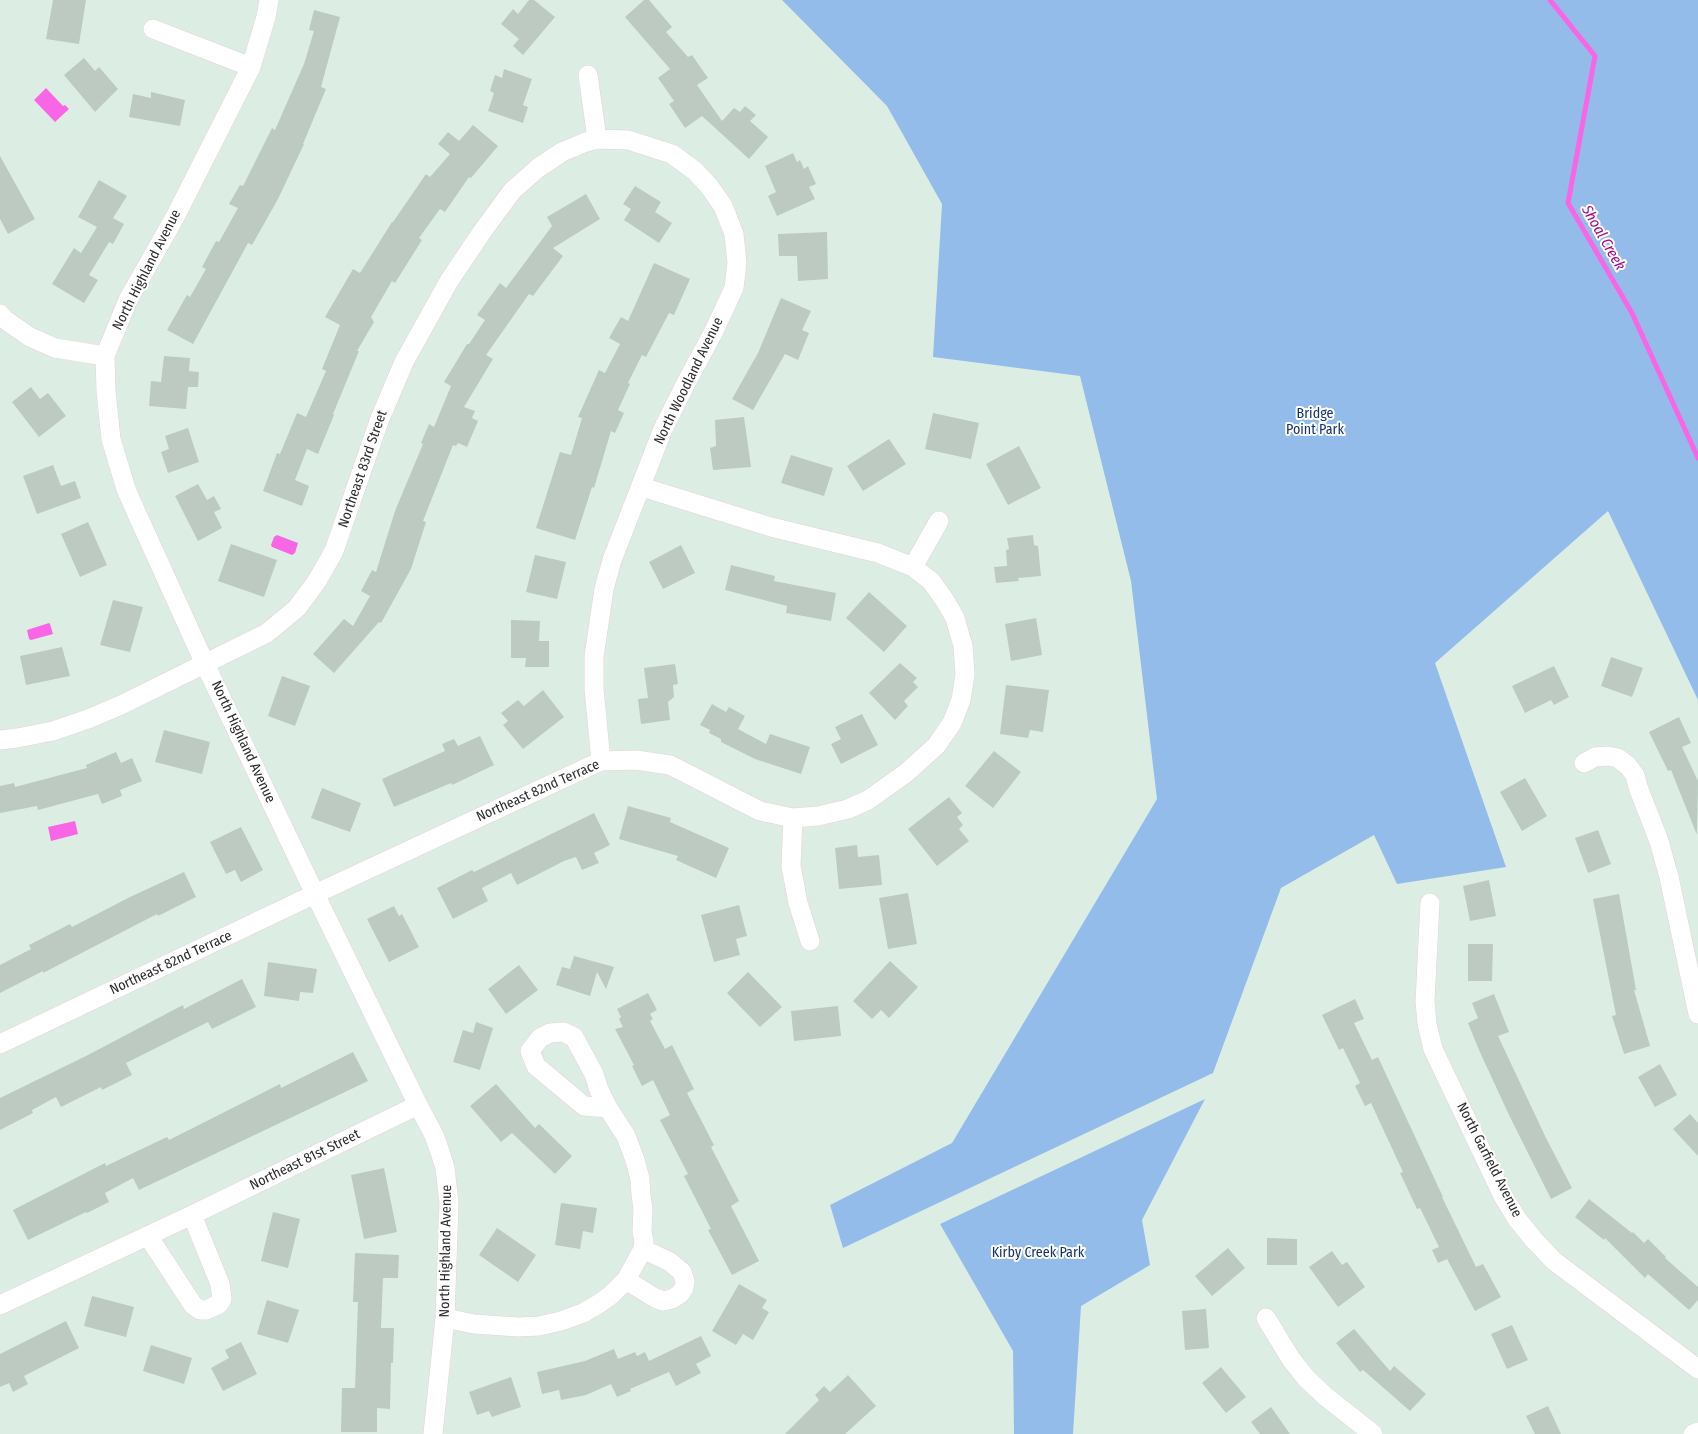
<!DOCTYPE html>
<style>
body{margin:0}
canvas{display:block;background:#dceee4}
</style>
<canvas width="1698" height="1434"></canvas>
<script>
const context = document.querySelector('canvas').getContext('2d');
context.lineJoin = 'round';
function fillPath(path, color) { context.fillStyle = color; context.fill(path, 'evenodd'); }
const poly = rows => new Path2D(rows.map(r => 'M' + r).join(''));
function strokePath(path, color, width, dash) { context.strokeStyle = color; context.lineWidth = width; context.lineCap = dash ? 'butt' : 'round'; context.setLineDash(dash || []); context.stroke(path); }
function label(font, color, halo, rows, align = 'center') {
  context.font = font + ' "Fira Sans Condensed",sans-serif'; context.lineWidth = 4; context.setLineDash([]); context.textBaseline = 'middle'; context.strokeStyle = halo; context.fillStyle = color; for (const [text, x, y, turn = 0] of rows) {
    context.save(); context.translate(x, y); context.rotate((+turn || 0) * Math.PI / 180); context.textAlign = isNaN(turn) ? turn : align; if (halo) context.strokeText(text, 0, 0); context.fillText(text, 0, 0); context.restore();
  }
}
const green = poly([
 [782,0,1698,0,1698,700,1608,511,1435,663,1506,867,1397,884,1374,835,1281,888,1213,1073,843,1248,830,1205,952,1143,1157,799,1131,581,1080,376,933,357,942,204,887,106],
 [1205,1099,1142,1220,1150,1265,1081,1306,1073,1434,1014,1434,1013,1351,940,1224]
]);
const water = poly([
 [46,88,63,106,65,105,69,109,55,122,34,100],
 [277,535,298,543,295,553,292,555,272,547,271,545,274,537],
 [49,623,50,624,53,634,31,640,29,639,27,630],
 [75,821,78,834,51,841,48,827]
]);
const stream = poly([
 [1550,0,1595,56,1568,203,1632,313,1698,458]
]);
const building = poly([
 [53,0,86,0,79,44,46,39],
 [529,0,534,0,555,17,523,55,513,46,519,39,501,24,513,9,518,14],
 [644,0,649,0,672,27,666,32,688,57,692,55,708,78,697,85,722,121,734,108,740,112,745,106,756,115,750,121,768,137,749,159,702,116,685,128,669,104,674,101,658,78,670,69,625,17],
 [314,10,340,17,321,87,326,89,303,144,304,144,278,199,252,245,248,243,193,344,167,330,187,295,190,297,206,269,202,267,216,241,219,242,238,208,229,204,240,185,243,186,272,128,275,130,304,64,314,31,309,30],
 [84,58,95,71,99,67,118,89,95,112,64,75],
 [504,69,532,79,523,105,528,107,523,123,488,111,494,93,490,91,495,75,502,78],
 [151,92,185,100,180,126,129,117,133,94,151,98],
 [473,125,498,146,471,178,469,177,445,212,440,209,419,238,422,240,395,283,392,281,371,317,374,322,357,351,359,351,333,414,334,415,318,454,307,449,295,480,309,486,302,506,263,491,277,453,280,454,297,413,306,417,326,371,322,369,340,325,325,317,353,269,360,273,392,222,393,222,426,174,430,177,450,154,438,144,448,132,459,141],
 [793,153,797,162,800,160,804,169,808,166,816,184,809,187,815,199,777,216,768,196,776,192,765,166],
 [0,156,35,219,8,234,0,219],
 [99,180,127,196,113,218,124,224,113,244,109,242,89,275,98,280,84,303,52,284,74,248,81,253,97,227,78,217],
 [635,186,661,202,655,212,672,223,659,243,624,220,631,209,623,204],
 [586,194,600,219,553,248,563,256,533,296,529,294,486,355,493,359,464,407,475,411,472,418,478,421,467,447,458,443,456,446,453,445,423,521,426,522,411,569,381,623,379,622,334,673,313,654,344,619,353,626,370,596,361,591,372,570,376,572,395,511,423,444,421,443,429,424,434,427,451,386,444,382,467,344,469,344,485,320,477,315,500,283,506,288,552,226,547,217],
 [827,232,828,279,798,281,797,256,779,256,778,234],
 [654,263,690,279,674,315,669,313,646,357,642,355,628,383,630,384,618,410,624,413,615,433,611,431,594,488,592,487,575,540,536,528,560,452,571,455,582,418,578,417,599,370,605,373,620,344,609,338,621,317,628,321],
 [781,298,811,311,802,330,809,333,798,360,785,354,753,410,732,399,758,353],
 [164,356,190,358,189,371,199,372,198,387,188,387,186,409,149,406,151,381,161,382],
 [31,387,40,399,48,393,66,416,39,437,12,402],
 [933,413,979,423,971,459,925,449],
 [744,417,751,467,713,470,710,448,716,446,715,420],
 [188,428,199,462,168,473,161,452,169,449,165,436],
 [889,439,906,464,863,491,847,466],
 [1019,446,1041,488,1008,505,986,464],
 [791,455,833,468,824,496,781,483],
 [53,465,61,486,75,481,81,498,37,514,23,476],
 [198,484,207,500,214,496,221,509,214,512,222,528,198,541,175,496],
 [88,522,107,565,80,577,61,534],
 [1033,535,1034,545,1038,546,1041,576,1018,578,1019,581,996,583,994,567,1007,566,1006,550,1009,549,1007,538],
 [231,544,277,560,264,597,218,581],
 [681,545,695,573,663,589,649,562],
 [535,555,566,562,557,599,526,592],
 [731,565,775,576,774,581,836,593,831,621,786,613,787,606,725,590],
 [869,592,907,626,884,652,846,618],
 [113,600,143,607,130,652,100,645],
 [1036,618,1042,655,1011,661,1005,624],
 [511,620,540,621,539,641,549,641,549,667,525,667,526,658,511,658],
 [62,647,70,676,26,685,20,656],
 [1611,657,1643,668,1632,697,1601,686],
 [900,663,917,678,913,682,918,687,904,701,908,706,895,720,869,693],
 [675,664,678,684,673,685,674,697,668,702,670,720,641,724,638,699,648,698,644,668],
 [1554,666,1569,697,1554,705,1551,700,1525,713,1512,686],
 [282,676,310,686,295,726,268,716],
 [1006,685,1049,690,1043,732,1030,730,1028,738,1000,734],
 [543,690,564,717,523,749,503,725,508,721,501,713,518,700,524,706],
 [712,704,726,712,729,707,745,716,738,729,766,744,770,734,810,747,801,774,755,759,721,742,721,739,709,733,710,730,700,725],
 [862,714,878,745,841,764,831,744,841,739,835,727],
 [1679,717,1691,743,1682,747,1698,781,1697,835,1671,770,1668,771,1649,732],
 [164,730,210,742,202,774,155,762],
 [480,736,494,765,452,785,451,783,394,807,382,779,445,751,442,744,454,739,458,746],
 [994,751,1021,772,993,808,965,786],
 [116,752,121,763,132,758,142,781,120,790,122,796,102,804,98,794,38,810,37,806,0,813,0,786,14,783,15,787,87,768,86,765],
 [1525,778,1547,816,1522,831,1500,792],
 [322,788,361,803,350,832,311,818],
 [949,797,962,813,957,817,963,825,959,829,969,841,937,866,908,829],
 [628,806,671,818,670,822,729,848,716,878,676,860,678,856,619,839],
 [594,813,610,845,594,853,599,863,582,870,576,857,564,861,517,885,511,873,482,888,488,901,453,919,437,888,472,870,474,872],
 [241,827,263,870,241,882,235,870,226,874,210,842],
 [1598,830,1611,864,1588,873,1575,838],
 [857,845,858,857,879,855,882,885,839,889,835,848],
 [184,872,196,897,158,916,157,914,43,973,43,971,0,993,0,965,31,949,29,945,70,924,72,927,130,897],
 [1489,880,1496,916,1470,921,1463,886],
 [908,893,917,944,888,949,879,898],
 [1619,894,1636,990,1634,990,1650,1046,1624,1054,1612,1016,1616,1015,1593,899],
 [739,905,747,936,736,939,740,955,714,962,701,915],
 [394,906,399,916,402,914,419,947,389,962,367,919],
 [1468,944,1493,944,1492,981,1468,981],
 [574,956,614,967,606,989,597,972,590,996,556,985,562,967,570,969],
 [890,961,918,987,889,1018,881,1010,872,1019,853,1001],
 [268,962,317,969,313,993,300,992,299,1001,264,996],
 [519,965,538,990,506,1014,488,989],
 [748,972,782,1007,760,1027,727,993],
 [242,979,256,1007,212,1029,208,1022,126,1063,132,1075,102,1090,101,1087,61,1107,56,1097,32,1110,33,1113,0,1130,0,1098,86,1056,183,1005,184,1009],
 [648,993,657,1010,650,1014,653,1019,650,1021,665,1049,672,1045,694,1089,687,1093,714,1145,711,1147,739,1201,731,1206,759,1261,732,1275,708,1230,711,1229,684,1176,688,1174,660,1120,670,1115,653,1080,642,1086,632,1066,634,1065,615,1029,623,1027,619,1019,621,1017,617,1009],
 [1494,994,1509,1032,1498,1036,1546,1138,1572,1188,1551,1199,1509,1115,1479,1050,1468,1023,1478,1018,1472,1003],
 [1355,999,1364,1019,1354,1023,1372,1060,1378,1057,1443,1197,1442,1197,1476,1267,1483,1264,1501,1297,1475,1311,1447,1259,1438,1263,1432,1250,1439,1247,1420,1208,1417,1209,1400,1173,1403,1172,1371,1103,1365,1106,1355,1086,1360,1083,1343,1048,1339,1050,1322,1015],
 [838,1006,841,1036,794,1041,791,1011],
 [476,1022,493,1028,480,1070,453,1062,463,1030,473,1033],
 [353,1052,368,1081,139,1190,133,1178,105,1193,109,1202,87,1213,86,1212,28,1240,13,1210,105,1163,106,1166,167,1137,169,1140,280,1084,281,1088],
 [1660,1064,1677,1095,1655,1107,1638,1077],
 [496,1084,535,1128,539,1124,572,1156,555,1174,512,1133,501,1142,470,1106],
 [1690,1114,1698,1123,1698,1156,1673,1129],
 [384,1168,397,1232,364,1239,351,1175],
 [1589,1199,1632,1233,1633,1232,1644,1243,1648,1239,1666,1257,1665,1258,1698,1287,1698,1300,1689,1310,1648,1274,1645,1278,1605,1238,1604,1240,1575,1217],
 [561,1203,597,1208,593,1233,583,1231,580,1249,555,1245],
 [273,1212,300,1219,288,1268,261,1261],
 [497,1228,536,1255,518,1282,479,1255],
 [1267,1238,1297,1239,1297,1265,1267,1265],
 [1228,1248,1245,1268,1212,1296,1195,1276],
 [1332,1251,1342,1265,1347,1262,1365,1287,1338,1307,1309,1267],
 [355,1253,399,1255,398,1278,383,1278,381,1328,394,1328,393,1363,391,1363,390,1409,377,1408,377,1432,341,1432,342,1388,355,1388,358,1302,353,1302],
 [739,1284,767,1300,762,1308,769,1312,753,1340,743,1334,736,1345,712,1331],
 [92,1296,134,1307,126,1337,84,1326],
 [267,1300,299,1310,288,1343,257,1334],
 [1206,1309,1209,1348,1185,1350,1182,1311],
 [66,1321,79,1348,24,1376,28,1384,13,1392,9,1383,0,1387,0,1354],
 [1512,1325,1528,1360,1507,1369,1491,1334],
 [1354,1329,1390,1371,1394,1366,1426,1394,1410,1411,1363,1370,1360,1372,1336,1343],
 [701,1336,711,1356,696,1364,701,1373,676,1386,669,1372,630,1389,631,1391,617,1397,611,1384,586,1395,561,1400,559,1390,542,1394,537,1372,585,1361,614,1349,618,1359,635,1352,637,1356,645,1352,649,1361],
 [241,1342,257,1374,223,1391,211,1368,229,1358,225,1350],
 [151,1345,192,1358,184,1384,143,1371],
 [1221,1367,1246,1397,1226,1413,1202,1383],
 [848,1375,876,1406,845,1434,785,1434,819,1400,815,1395,824,1386,830,1392],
 [511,1377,521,1407,492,1417,489,1411,477,1415,469,1392],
 [1548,1406,1561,1434,1535,1434,1526,1416],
 [1271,1407,1290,1434,1260,1434,1251,1422]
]);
const street = poly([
 [269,0,266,17,251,67,175,217,128,300,105,356,106,391,111,439,126,489,137,514,205,664,315,894,418,1105,434,1135,440,1152,445,1168,449,1203,445,1318,433,1434],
 [153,29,251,67],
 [588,75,597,139],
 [0,314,4,319,30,337,55,348,105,356],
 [913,567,939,521],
 [0,740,17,738,53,731,88,719,121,705,267,633,297,608,317,581,334,551,379,421,404,362,449,281,482,232,512,191,538,168,562,152,586,142,597,139,628,140,672,154,695,171,709,186,723,206,734,234,737,263,734,288,713,333,687,381,663,429,612,560,604,589,594,657,594,689,601,761],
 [1584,763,1595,757,1607,756,1618,758,1628,766,1635,775,1638,787,1659,841,1669,877,1698,1014],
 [793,818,791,866,798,903,810,941],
 [1430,903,1425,1001,1427,1024,1433,1049,1503,1196,1517,1219,1534,1240,1554,1261,1698,1369],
 [0,1044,315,894,601,761,636,760,670,765,760,811,793,818,818,816,848,809,868,800,906,773,936,746,952,723,961,700,965,674,963,646,955,618,944,599,931,581,913,567,878,553,771,527,642,487],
 [148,1236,193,1305,200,1310,206,1310,219,1304,222,1299,220,1284,192,1215],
 [626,1280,655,1298,663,1301,672,1299,680,1294,684,1288,685,1281,682,1272,670,1262,643,1249],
 [0,1305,192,1215,418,1105],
 [445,1318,474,1324,518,1327,539,1326,561,1321,583,1313,600,1303,611,1295,626,1280,643,1249,644,1242,642,1232,643,1209,641,1195,640,1179,635,1160,626,1136,608,1108,599,1090,594,1074,574,1037,563,1032,550,1033,540,1038,530,1051,536,1066,584,1106,608,1108],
 [1266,1318,1291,1359,1306,1378,1325,1396,1373,1434],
 [1693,1434,1698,1432]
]);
const streetNames = [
 ["North Highland Avenue",147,270,-63],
 ["North Woodland Avenue",689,381,-64],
 ["Northeast 83rd Street",363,469,-71],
 ["North Highland Avenue",243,742,65],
 ["Northeast 82nd Terrace",538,791,-24],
 ["Northeast 82nd Terrace",171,963,-25],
 ["Northeast 81st Street",305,1160,-26],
 ["North Garfield Avenue",1489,1160,63],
 ["North Highland Avenue",446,1251,-89]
];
const parkNames = [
 ["Bridge",1315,414],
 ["Point Park",1315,430],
 ["Kirby Creek Park",1038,1253]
];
const waterNames = [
 ["Shoal Creek",1603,238,60]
];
fillPath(green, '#94bcea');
fillPath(water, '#f966e5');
strokePath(stream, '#f966e5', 5);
fillPath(building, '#bccac2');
strokePath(street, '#e5d1d8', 20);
strokePath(street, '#fff', 19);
label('14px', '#2b2b2b', '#fff', streetNames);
label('14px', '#143270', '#fff', parkNames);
label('italic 15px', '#a90185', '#fff', waterNames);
</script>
